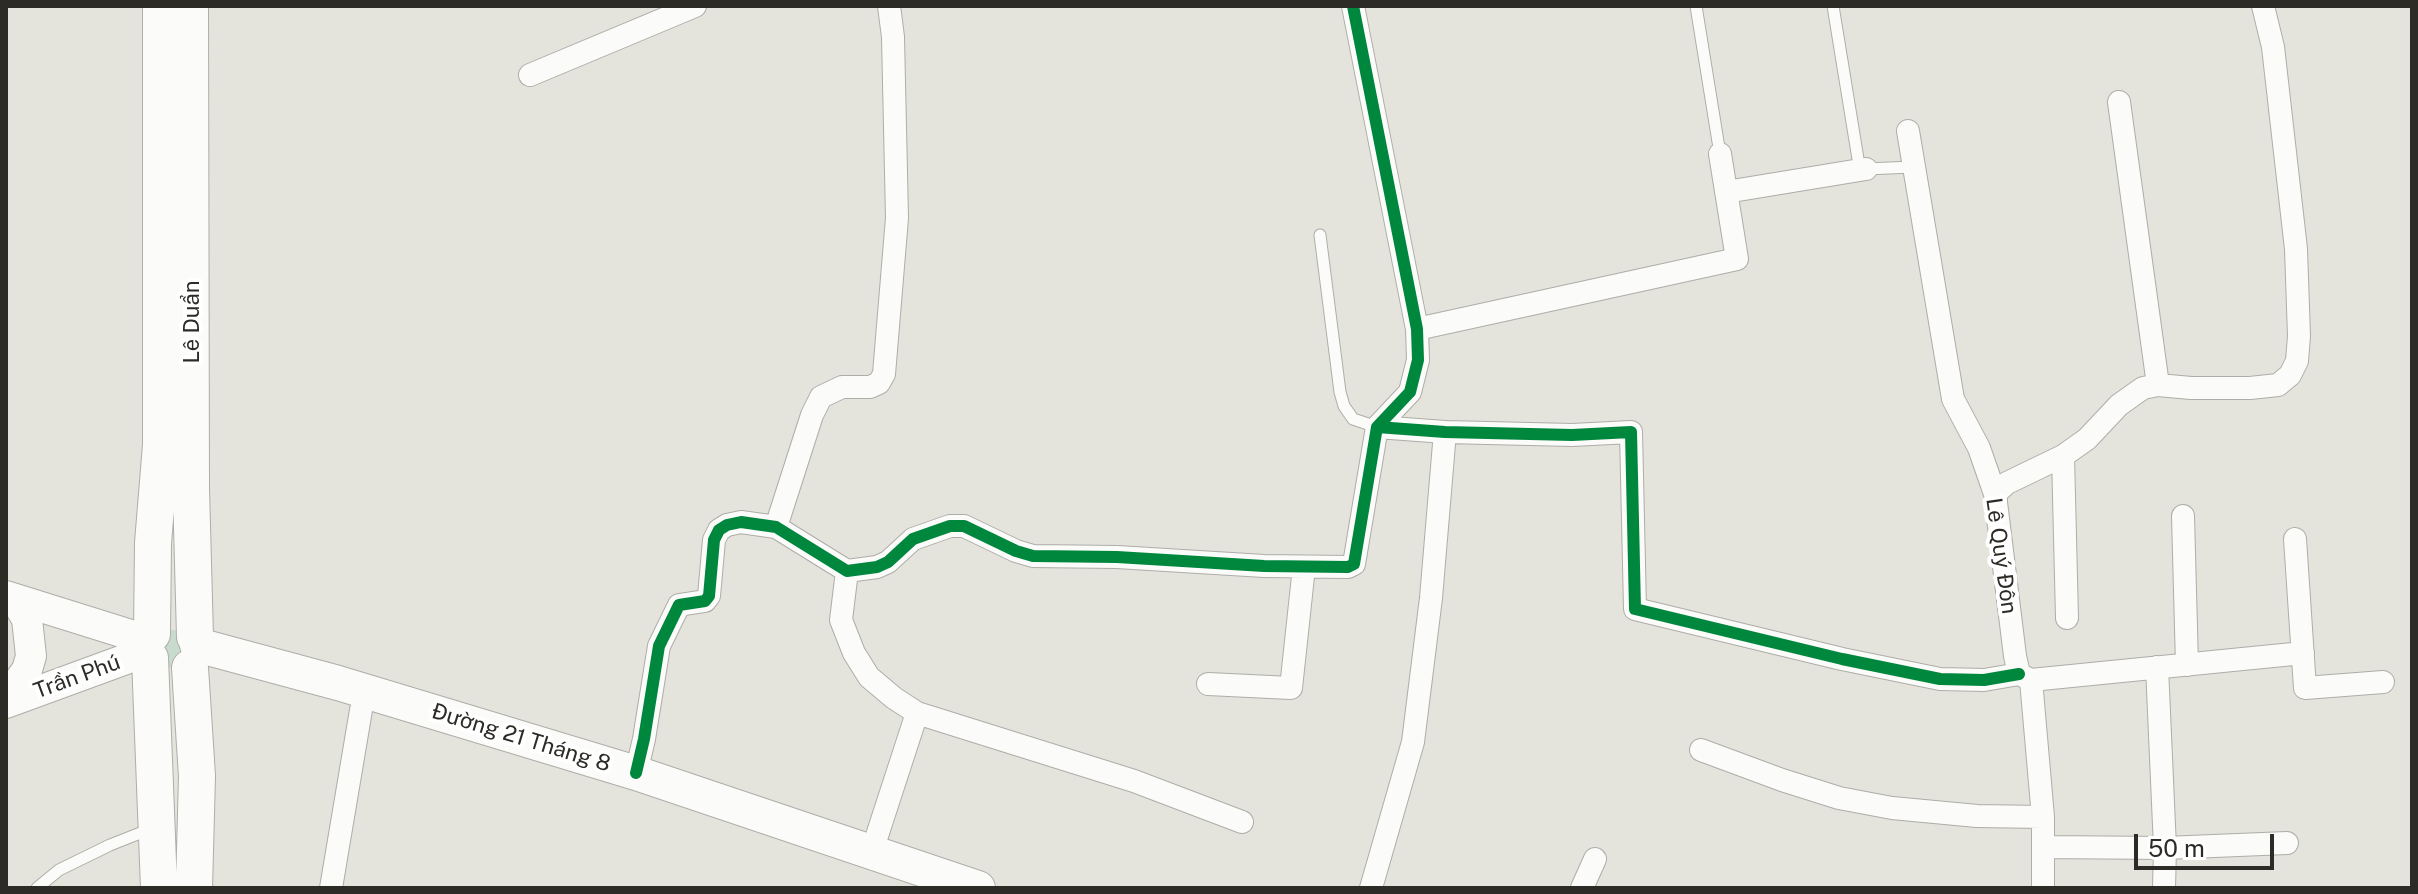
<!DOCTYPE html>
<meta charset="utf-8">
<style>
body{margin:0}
#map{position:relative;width:2418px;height:894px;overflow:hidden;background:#e4e3dc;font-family:"Public Sans",sans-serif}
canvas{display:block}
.frame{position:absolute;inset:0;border:8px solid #2d2b26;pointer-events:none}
.scale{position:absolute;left:2134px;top:834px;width:140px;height:36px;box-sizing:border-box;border:4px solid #2d2b26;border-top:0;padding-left:10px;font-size:24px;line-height:28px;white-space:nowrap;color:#2d2b26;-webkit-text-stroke:6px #fff;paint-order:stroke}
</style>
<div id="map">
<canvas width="2418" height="894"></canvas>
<div class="frame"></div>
<div class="scale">50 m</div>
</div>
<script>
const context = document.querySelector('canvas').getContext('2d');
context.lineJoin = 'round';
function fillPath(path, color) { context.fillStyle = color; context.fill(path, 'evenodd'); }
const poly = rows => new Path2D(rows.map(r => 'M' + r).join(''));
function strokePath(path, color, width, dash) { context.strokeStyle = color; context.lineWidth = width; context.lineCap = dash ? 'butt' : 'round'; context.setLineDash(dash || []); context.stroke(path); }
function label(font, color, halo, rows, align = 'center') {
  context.font = font + ' "Public Sans",sans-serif'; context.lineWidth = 8; context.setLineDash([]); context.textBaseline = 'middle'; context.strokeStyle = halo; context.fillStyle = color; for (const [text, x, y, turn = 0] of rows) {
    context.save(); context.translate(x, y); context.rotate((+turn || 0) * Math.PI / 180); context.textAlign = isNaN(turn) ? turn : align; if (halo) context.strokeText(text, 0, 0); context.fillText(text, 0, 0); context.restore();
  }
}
const green = poly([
 [173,630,180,631,190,639,175,668,169,668,163,666,154,644,167,631]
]);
const service = poly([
 [1696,6,1720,154],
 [1833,6,1859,165,1866,169,1913,167],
 [1320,235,1340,392,1344,406,1353,419,1377,427],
 [37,888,59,870,110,845,153,828]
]);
const minor = poly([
 [530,75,695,6],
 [2119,102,2158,385],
 [1908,131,1953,399,1979,448,1995,494,2015,656,2019,674,2029,679],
 [1726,192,1866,169],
 [1417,329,1737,259,1720,154],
 [1377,427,1445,432,1572,435,1631,432,1635,609,1842,659,1940,679,1984,680,2019,674],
 [2063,456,2067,618],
 [1995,494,2007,483,2063,456,2087,439,2119,405,2143,388,2158,385,2191,388,2250,388,2278,385,2290,375,2297,361,2299,336,2296,249,2273,47,2263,6],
 [2183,516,2187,665],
 [776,527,812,415,821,397,842,387,870,387,879,383,884,374,897,218,893,37,889,6],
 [2295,539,2305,688,2383,682],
 [847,571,841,620,854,653,869,677,894,698,917,713,1134,781,1242,822],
 [2157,667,2165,848,2164,888],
 [2031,680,2303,653],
 [2031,680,2043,817,2043,888],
 [1208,684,1291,688,1304,567],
 [1701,750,1782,780,1839,798,1892,808,1977,816,2043,817],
 [636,773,644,739,659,646,679,605,705,601,709,596,714,540,719,530,727,525,741,522,776,527,847,571,877,567,888,562,913,539,950,526,964,526,1016,551,1033,556,1117,557,1264,566,1348,567,1354,564,1377,427,1410,392,1418,360,1417,329,1353,6],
 [2045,847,2165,848,2287,843],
 [872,851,917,713],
 [331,888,361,710],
 [1371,888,1413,742,1431,598,1445,432],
 [1582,888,1595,859]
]);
const secondary = poly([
 [6,596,150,641],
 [6,699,27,670,31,656,27,619,15,599],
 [6,703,148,651]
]);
const primary = poly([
 [197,645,338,683,636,773,978,888]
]);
const trunk = poly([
 [190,6,191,489,195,637],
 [152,634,153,543,161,445,161,6],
 [150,658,159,888],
 [190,668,197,776,194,888]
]);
const cycleway = poly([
 [1377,427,1445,432,1572,435,1631,432,1635,609,1842,659,1940,679,1984,680,2019,674],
 [636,773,644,739,659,646,679,605,705,601,709,596,714,540,719,530,727,525,741,522,776,527,847,571,877,567,888,562,913,539,950,526,964,526,1016,551,1033,556,1117,557,1264,566,1348,567,1354,564,1377,427,1410,392,1418,360,1417,329,1353,6]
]);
const streetNames = [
 ["Lê Duẩn",192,322,-90],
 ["Lê Quý Đôn",2001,556,82],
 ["Trần Phú",77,677,-20],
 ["Đường 21 Tháng 8",521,738,17]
];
fillPath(green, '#c9dbcc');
strokePath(service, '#aeada8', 13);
strokePath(minor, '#aeada8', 24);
strokePath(secondary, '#aeada8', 32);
strokePath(primary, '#aeada8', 36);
strokePath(trunk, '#aeada8', 38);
strokePath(service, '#fbfbfa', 11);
strokePath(minor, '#fbfbfa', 22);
strokePath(secondary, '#fbfbfa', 30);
strokePath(primary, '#fbfbfa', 34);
strokePath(trunk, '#fbfbfa', 36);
strokePath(cycleway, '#00873e', 12);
label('22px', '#2d2b26', '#fff', streetNames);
</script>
